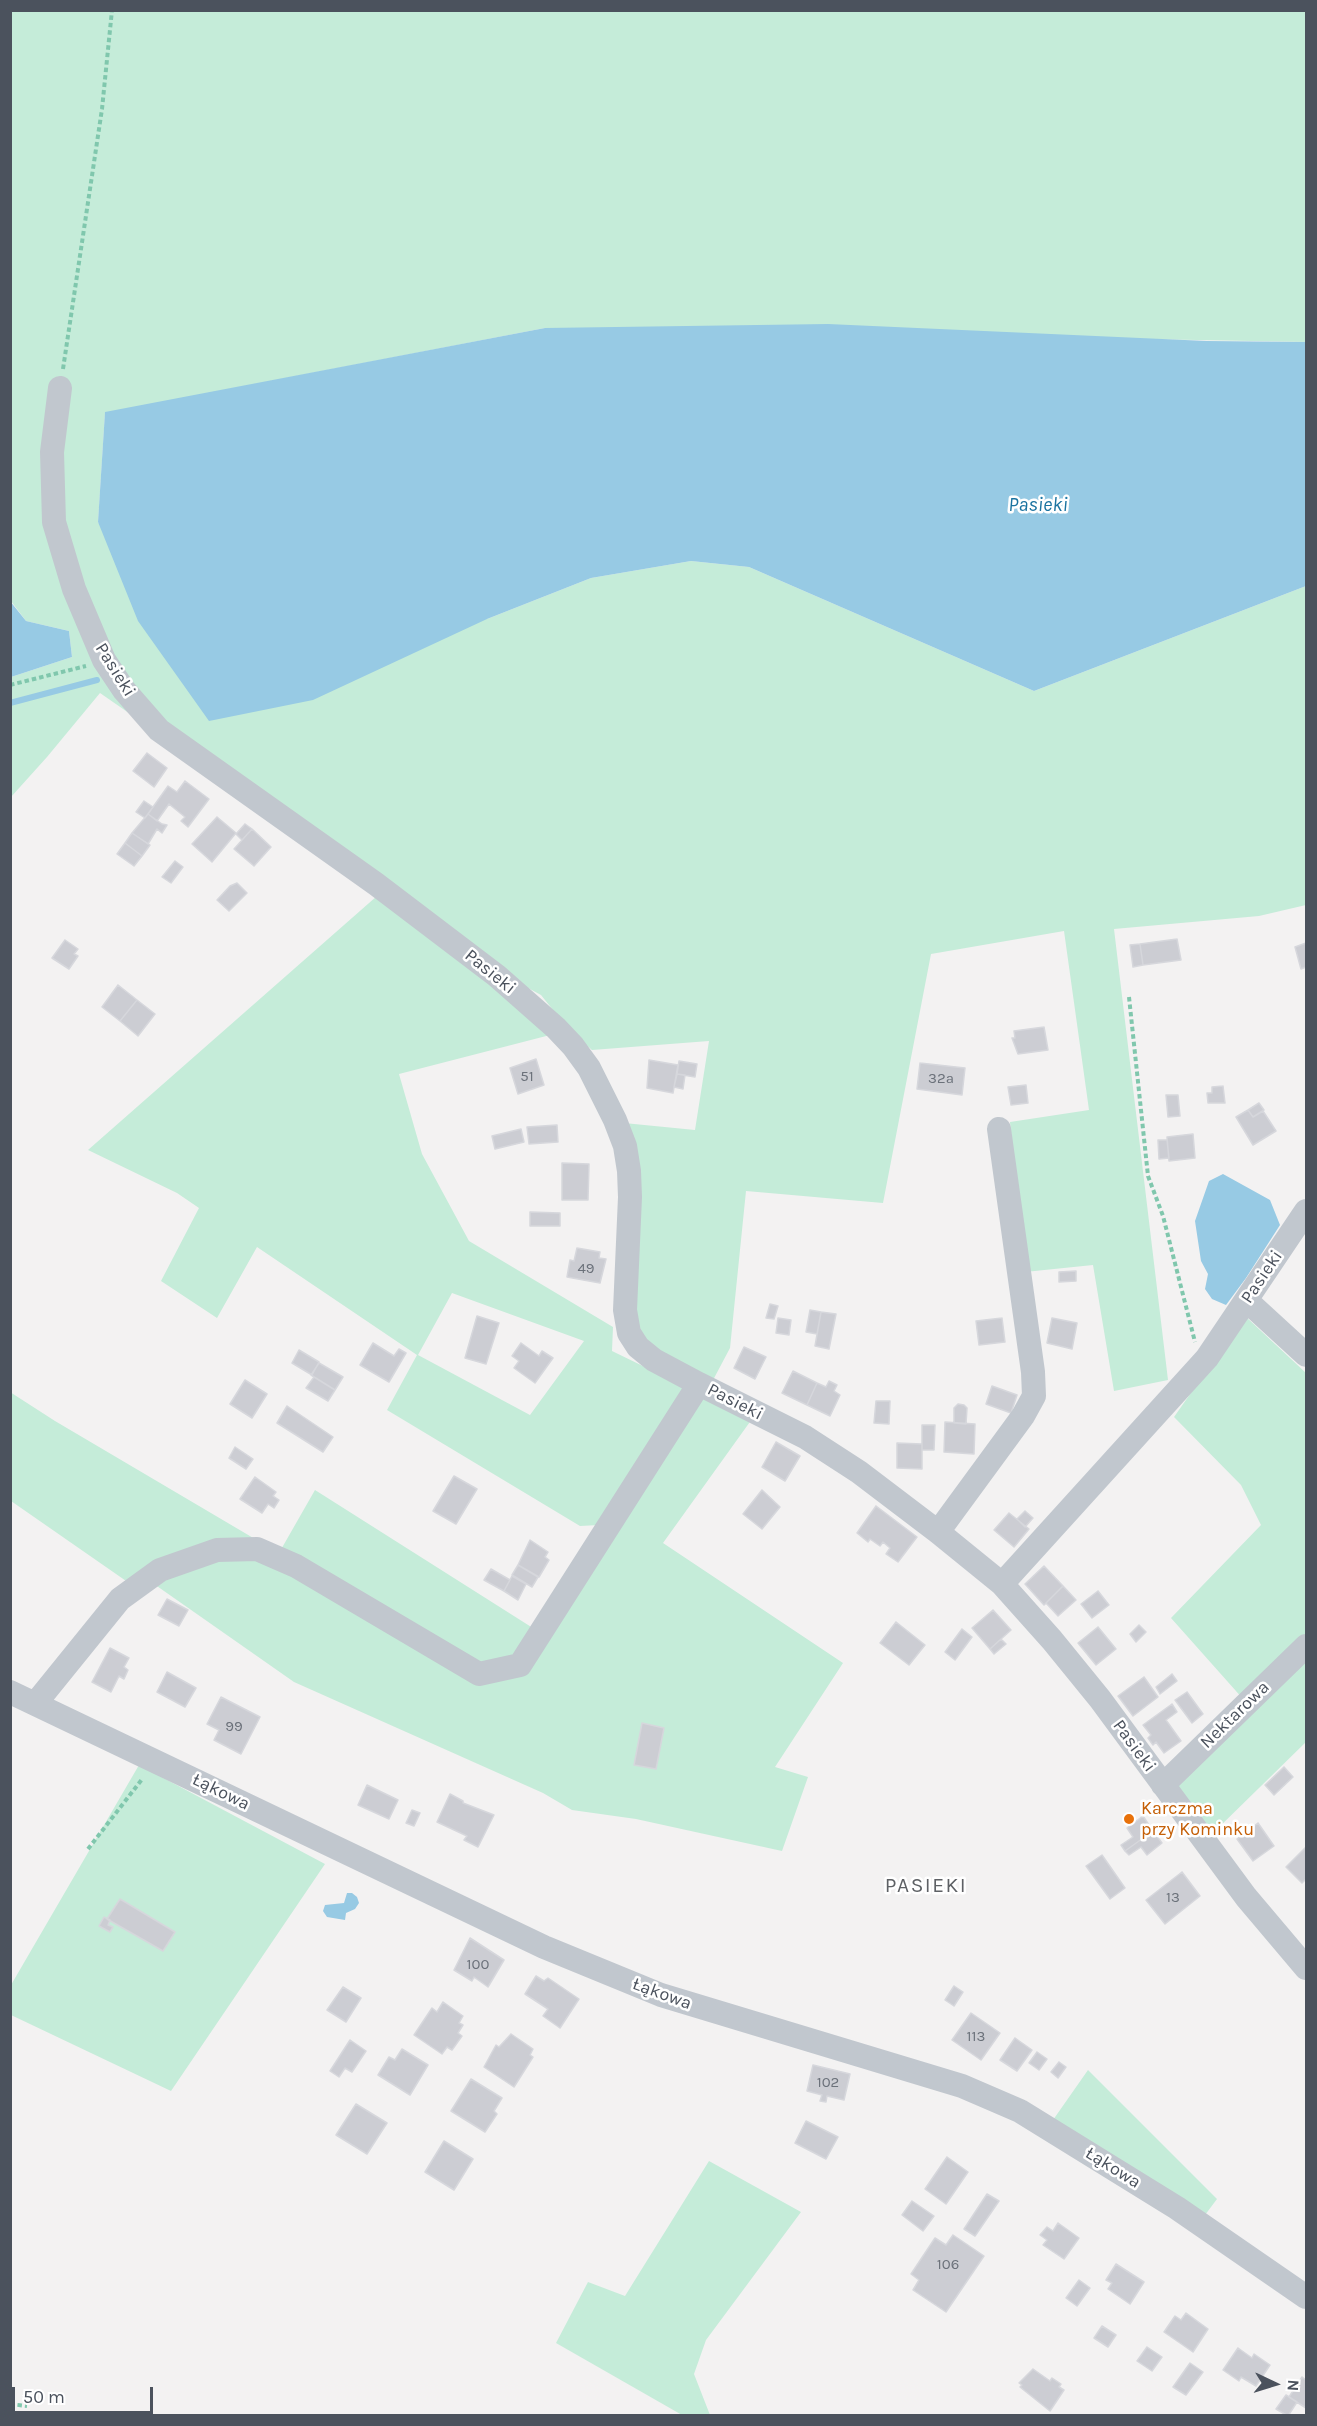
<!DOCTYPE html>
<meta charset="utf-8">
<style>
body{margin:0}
#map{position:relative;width:1317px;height:2426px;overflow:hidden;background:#f3f2f2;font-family:Karla,sans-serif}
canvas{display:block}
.frame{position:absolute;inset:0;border:12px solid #4b525d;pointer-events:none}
.north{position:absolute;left:1245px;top:2354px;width:60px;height:60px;-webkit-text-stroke:4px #fff;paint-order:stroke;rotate:94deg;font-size:16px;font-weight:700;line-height:24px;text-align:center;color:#4b525d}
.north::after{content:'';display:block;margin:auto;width:21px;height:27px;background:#4b525d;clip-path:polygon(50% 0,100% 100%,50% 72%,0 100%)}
.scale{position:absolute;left:12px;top:2387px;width:141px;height:27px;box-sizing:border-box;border:3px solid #4b525d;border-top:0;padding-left:8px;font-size:18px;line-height:21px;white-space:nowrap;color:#4b525d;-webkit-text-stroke:4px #fff;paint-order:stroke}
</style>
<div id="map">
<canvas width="1317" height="2426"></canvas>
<div class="frame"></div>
<div class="north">N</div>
<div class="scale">50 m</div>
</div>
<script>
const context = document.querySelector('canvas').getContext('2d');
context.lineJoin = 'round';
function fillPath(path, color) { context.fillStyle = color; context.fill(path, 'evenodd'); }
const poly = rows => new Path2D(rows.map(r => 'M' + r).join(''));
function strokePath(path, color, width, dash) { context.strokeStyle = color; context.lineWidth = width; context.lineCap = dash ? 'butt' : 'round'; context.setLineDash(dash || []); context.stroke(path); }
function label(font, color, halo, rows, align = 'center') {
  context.font = font + ' Karla,sans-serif'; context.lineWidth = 5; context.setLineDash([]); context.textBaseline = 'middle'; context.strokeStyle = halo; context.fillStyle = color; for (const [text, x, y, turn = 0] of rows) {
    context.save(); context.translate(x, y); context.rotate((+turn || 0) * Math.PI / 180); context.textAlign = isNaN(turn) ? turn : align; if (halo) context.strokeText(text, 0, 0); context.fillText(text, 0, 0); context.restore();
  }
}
const green = poly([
 [11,11,1306,11,1306,342,545,328,105,413,98,523,487,619,591,578,691,561,749,567,1034,691,1306,586,1306,905,1259,916,1114,929,1168,1380,1114,1391,1093,1265,1025,1272,1010,1122,1089,1110,1064,931,931,954,883,1203,746,1191,730,1348,712,1382,641,1341,632,1314,624,1123,695,1130,709,1041,592,1050,569,1030,541,995,517,982,100,693,47,757,11,797,11,677,72,657,69,631,26,621,11,601],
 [377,896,554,1034,399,1074,422,1154,469,1241,613,1327,612,1351,684,1386,599,1525,580,1526,387,1410,417,1355,257,1247,217,1318,161,1281,199,1208,177,1193,88,1150],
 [452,1293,584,1341,530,1415,418,1355],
 [1245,1316,1306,1373,1306,1742,1211,1835,1174,1788,1252,1709,1171,1618,1261,1525,1241,1485,1174,1417],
 [10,1392,55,1421,255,1539,129,1583,11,1501],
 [700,1394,752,1419,663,1543,843,1663,775,1767,808,1777,782,1851,636,1819,572,1810,543,1793,294,1682,154,1584,234,1555,278,1566,478,1681,523,1672],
 [315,1490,536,1630,516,1660,479,1667,279,1553],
 [139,1765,325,1864,171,2091,11,2015,11,1985],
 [1088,2070,1217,2199,1205,2215,1053,2120],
 [709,2161,801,2212,706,2340,694,2374,710,2415,682,2415,556,2343,588,2282,625,2296]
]);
const water = poly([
 [828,324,1207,341,1306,342,1306,586,1034,691,749,567,691,561,591,578,487,619,313,700,209,721,138,621,98,522,105,412,545,328],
 [10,601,26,621,69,631,72,657,11,677],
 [1223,1174,1270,1200,1280,1225,1246,1278,1226,1305,1212,1299,1205,1289,1208,1274,1201,1261,1195,1221,1209,1181],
 [347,1893,352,1893,357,1897,359,1903,355,1909,346,1913,345,1920,327,1917,323,1911,325,1905,344,1903]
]);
const stream = poly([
 [10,703,97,680]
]);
const building = poly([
 [147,753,167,768,154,787,133,771,147,753],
 [185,781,209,799,188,827,181,821,185,817,169,804,157,821,148,814,168,786,177,792,185,781],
 [144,801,153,807,145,818,136,812,144,801],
 [148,814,162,824,167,825,162,833,157,829,148,844,132,833,148,814],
 [217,817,236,833,212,862,192,844,217,817],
 [245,824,252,829,242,840,236,834,245,824],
 [252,829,271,847,254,866,234,849,252,829],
 [132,833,150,845,142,856,125,843,132,833],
 [125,843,142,856,134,866,117,854,125,843],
 [175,861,183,867,171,883,162,877,175,861],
 [237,883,247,893,229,911,217,900,230,886,237,883],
 [1177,939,1181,960,1143,965,1140,944,1177,939],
 [65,940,78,949,74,954,78,956,69,969,52,958,65,940],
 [1306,943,1306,967,1301,969,1295,947,1306,943],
 [1140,944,1143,965,1133,967,1130,945,1140,944],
 [118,985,137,1000,120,1021,102,1007,118,985],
 [137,1000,155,1014,138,1036,120,1021,137,1000],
 [1044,1027,1048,1050,1018,1054,1012,1038,1015,1038,1014,1031,1044,1027],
 [536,1059,544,1085,518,1094,510,1068,536,1059],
 [649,1060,678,1065,673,1093,647,1088,649,1060],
 [679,1061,697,1064,695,1077,677,1074,679,1061],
 [920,1063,965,1068,962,1095,917,1089,920,1063],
 [677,1074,685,1075,683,1089,674,1087,677,1074],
 [1026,1085,1028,1103,1011,1105,1008,1087,1026,1085],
 [1223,1086,1225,1103,1208,1103,1207,1093,1212,1093,1212,1087,1223,1086],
 [1166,1095,1178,1095,1180,1116,1168,1117,1166,1095],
 [1259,1103,1264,1110,1253,1117,1248,1110,1259,1103],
 [1248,1110,1253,1117,1263,1111,1276,1131,1253,1145,1236,1117,1248,1110],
 [557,1125,558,1142,529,1144,527,1127,557,1125],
 [521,1129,524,1142,495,1149,492,1136,521,1129],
 [1193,1134,1195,1158,1169,1161,1167,1137,1193,1134],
 [1158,1140,1167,1140,1169,1158,1159,1159,1158,1140],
 [562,1163,589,1164,588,1200,562,1200,562,1163],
 [530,1212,560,1213,560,1226,530,1226,530,1212],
 [577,1248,600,1252,599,1258,606,1259,600,1283,567,1277,570,1260,574,1261,577,1248],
 [1076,1271,1076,1281,1059,1282,1059,1272,1076,1271],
 [770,1304,778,1306,774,1319,766,1318,770,1304],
 [810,1310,821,1312,817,1334,806,1332,810,1310],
 [821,1312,836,1314,829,1349,815,1346,821,1312],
 [477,1316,499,1323,486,1364,465,1358,477,1316],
 [778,1318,791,1320,789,1335,776,1333,778,1318],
 [1002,1318,1005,1342,979,1345,976,1321,1002,1318],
 [1052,1318,1077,1323,1072,1349,1047,1343,1052,1318],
 [373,1343,394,1356,399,1349,406,1353,389,1382,360,1365,373,1343],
 [521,1343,539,1356,542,1351,553,1358,535,1383,514,1368,519,1361,512,1356,521,1343],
 [744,1347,766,1357,755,1379,734,1368,744,1347],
 [299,1350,319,1362,312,1375,292,1363,299,1350],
 [319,1363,343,1377,335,1390,311,1375,319,1363],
 [793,1371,817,1383,807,1405,782,1393,793,1371],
 [314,1377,335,1390,328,1401,306,1388,314,1377],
 [245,1380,267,1394,252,1418,230,1404,245,1380],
 [829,1381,837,1385,834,1391,840,1395,830,1416,807,1405,817,1383,826,1387,829,1381],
 [992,1386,1017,1395,1011,1413,986,1404,992,1386],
 [876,1401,890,1401,889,1424,874,1423,876,1401],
 [958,1404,964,1405,967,1408,966,1424,954,1423,954,1408,958,1404],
 [287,1406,333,1437,323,1452,277,1423,287,1406],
 [945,1422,975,1424,974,1454,944,1452,945,1422],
 [922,1425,935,1425,934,1450,922,1450,922,1425],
 [776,1442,800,1456,785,1481,762,1467,776,1442],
 [897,1443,922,1444,922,1469,897,1468,897,1443],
 [235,1447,253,1459,246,1469,229,1458,235,1447],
 [454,1476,477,1489,456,1524,433,1511,454,1476],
 [255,1477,276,1492,273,1496,279,1500,274,1508,268,1504,262,1513,240,1499,255,1477],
 [762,1490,780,1507,762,1529,743,1514,762,1490],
 [876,1506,917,1537,898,1562,886,1554,890,1548,883,1542,880,1546,870,1539,868,1542,857,1533,876,1506],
 [1025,1511,1033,1518,1025,1527,1017,1519,1025,1511],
 [1009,1513,1029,1529,1014,1547,994,1530,1009,1513],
 [530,1540,548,1552,545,1557,549,1560,539,1577,518,1565,530,1540],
 [518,1565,538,1577,532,1587,512,1575,518,1565],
 [1044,1566,1063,1586,1044,1605,1025,1584,1044,1566],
 [491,1569,510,1580,504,1591,484,1580,491,1569],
 [512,1576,526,1584,518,1600,504,1591,512,1576],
 [1063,1586,1076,1600,1058,1616,1046,1603,1063,1586],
 [1098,1591,1109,1605,1092,1618,1081,1604,1098,1591],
 [167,1599,188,1610,179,1626,158,1615,167,1599],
 [993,1610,1011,1630,990,1649,972,1628,993,1610],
 [896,1622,925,1645,909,1665,880,1643,896,1622],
 [1139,1625,1146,1632,1136,1642,1130,1634,1139,1625],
 [1098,1627,1116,1649,1096,1665,1078,1643,1098,1627],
 [962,1629,972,1637,955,1660,945,1652,962,1629],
 [1001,1639,1006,1644,994,1654,990,1649,1001,1639],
 [110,1648,129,1658,124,1667,128,1670,124,1679,119,1676,111,1692,92,1682,110,1648],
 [167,1672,196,1688,185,1707,157,1692,167,1672],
 [1172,1674,1177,1681,1160,1694,1156,1687,1172,1674],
 [1144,1677,1158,1697,1133,1716,1118,1696,1144,1677],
 [1187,1692,1203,1714,1192,1723,1175,1700,1187,1692],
 [221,1697,260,1717,241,1754,214,1740,219,1730,207,1724,221,1697],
 [1172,1704,1177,1712,1166,1720,1181,1741,1164,1753,1156,1742,1153,1745,1148,1738,1151,1735,1143,1725,1172,1704],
 [642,1723,664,1728,656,1769,634,1765,642,1723],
 [1284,1767,1293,1777,1274,1795,1265,1785,1284,1767],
 [367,1785,398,1800,389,1819,358,1805,367,1785],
 [450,1794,463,1801,463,1803,494,1815,478,1847,464,1840,467,1836,437,1822,450,1794],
 [412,1810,420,1813,414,1826,406,1823,412,1810],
 [1143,1816,1153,1831,1125,1851,1121,1845,1133,1837,1127,1828,1143,1816],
 [1258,1823,1274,1846,1253,1861,1237,1839,1258,1823],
 [1153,1831,1162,1843,1147,1855,1141,1847,1129,1855,1125,1851,1153,1831],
 [1306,1847,1306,1879,1302,1883,1286,1867,1306,1847],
 [1102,1855,1125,1888,1110,1899,1086,1866,1102,1855],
 [1182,1872,1200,1896,1165,1924,1146,1900,1182,1872],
 [120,1899,175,1932,163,1951,107,1919,120,1899],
 [104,1917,110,1920,108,1925,113,1927,110,1932,99,1926,104,1917],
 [470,1938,504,1960,488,1987,474,1977,472,1981,454,1970,470,1938],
 [536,1976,544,1981,548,1978,579,1999,560,2028,543,2016,548,2009,525,1994,536,1976],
 [954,1986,963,1992,954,2006,945,2000,954,1986],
 [343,1987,361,1998,346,2022,327,2010,343,1987],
 [443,2002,463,2016,459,2023,463,2025,458,2033,462,2036,452,2050,447,2047,442,2054,414,2035,432,2008,437,2012,443,2002],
 [971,2013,1000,2033,981,2060,952,2040,971,2013],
 [511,2034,533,2049,530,2055,533,2057,514,2087,484,2067,496,2045,499,2047,511,2034],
 [1015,2038,1032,2050,1017,2071,1000,2060,1015,2038],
 [350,2040,366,2051,352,2072,345,2068,339,2077,330,2071,350,2040],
 [402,2049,428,2065,410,2095,378,2075,389,2057,395,2060,402,2049],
 [1037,2052,1047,2059,1039,2070,1029,2063,1037,2052],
 [1059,2062,1066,2067,1058,2078,1051,2072,1059,2062],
 [813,2065,850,2074,844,2100,827,2096,826,2102,820,2101,822,2095,807,2091,813,2065],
 [471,2079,502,2098,494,2111,497,2114,485,2132,451,2111,471,2079],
 [356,2104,387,2123,367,2154,336,2135,356,2104],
 [806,2121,838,2137,826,2159,795,2143,806,2121],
 [444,2141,473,2159,454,2190,425,2172,444,2141],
 [947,2157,968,2172,946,2204,925,2189,947,2157],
 [987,2194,999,2201,975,2236,964,2229,987,2194],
 [912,2201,934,2216,923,2231,902,2215,912,2201],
 [1058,2223,1079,2238,1064,2259,1043,2245,1047,2240,1040,2235,1047,2227,1053,2231,1058,2223],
 [953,2235,984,2256,946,2312,913,2290,919,2280,911,2274,935,2238,946,2245,953,2235],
 [1116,2264,1144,2282,1130,2304,1108,2289,1112,2283,1106,2280,1116,2264],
 [1079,2280,1090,2288,1077,2306,1066,2298,1079,2280],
 [1186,2313,1208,2329,1193,2352,1164,2332,1175,2316,1181,2320,1186,2313],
 [1102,2326,1116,2335,1108,2347,1094,2338,1102,2326],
 [1147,2347,1162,2357,1152,2371,1137,2361,1147,2347],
 [1238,2348,1252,2358,1254,2354,1270,2365,1256,2386,1241,2377,1239,2381,1223,2370,1238,2348],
 [1190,2363,1203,2372,1186,2395,1173,2387,1190,2363],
 [1033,2369,1050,2381,1052,2378,1061,2384,1059,2387,1064,2390,1050,2411,1020,2387,1022,2385,1019,2383,1033,2369],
 [1302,2377,1306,2380,1306,2408,1289,2397,1302,2377],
 [1286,2395,1297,2402,1288,2416,1276,2409,1286,2395]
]);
const path = poly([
 [63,369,102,109,112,10],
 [10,685,86,666],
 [1129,997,1148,1176,1163,1216,1195,1342],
 [88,1849,143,1778],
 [10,2404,27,2406]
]);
const minor = poly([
 [60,388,52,452,54,522,74,589,104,660,124,690,159,730,376,884,497,976,556,1028,573,1046,589,1068,615,1120,625,1146,629,1171,630,1197,625,1310,629,1333,638,1347,654,1360,699,1384,805,1437,859,1472,938,1532,1002,1584,1052,1640,1100,1699,1246,1897,1306,1968],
 [1246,1300,1306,1355],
 [938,1532,1023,1416,1034,1396,1033,1372,999,1129],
 [1002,1584,1207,1358,1306,1211],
 [10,1692,544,1947,661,1995,962,2086,1020,2111,1177,2208,1306,2297],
 [35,1704,120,1599,160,1570,217,1550,257,1549,296,1566,479,1674,520,1665,699,1384],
 [1163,1785,1306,1646]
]);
const markers = [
 [1129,1819,6,"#e8710a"]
];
const numberNames = [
 ["51",527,1077],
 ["32a",941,1079],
 ["49",586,1269],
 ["99",234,1727],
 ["13",1173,1898],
 ["100",478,1965],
 ["113",976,2037],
 ["102",828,2083],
 ["106",948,2265]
];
const streetNames = [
 ["Pasieki",115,670,58],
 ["Pasieki",490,972,39],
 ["Pasieki",1262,1277,-56],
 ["Pasieki",735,1402,27],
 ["Nektarowa",1235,1715,-44],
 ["Pasieki",1134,1746,54],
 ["Łąkowa",221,1792,26],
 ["Łąkowa",662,1994,20],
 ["Łąkowa",1113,2168,32]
];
const foodNames = [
 ["Karczma",1141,1809],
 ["przy Kominku",1141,1830]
];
const waterNames = [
 ["Pasieki",1038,505]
];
const quarterNames = [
 ["PASIEKI",926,1886]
];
fillPath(green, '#c5ecd9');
fillPath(water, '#97cae4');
strokePath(stream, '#97cae4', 6);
fillPath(building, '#cccdd3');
strokePath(building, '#d6d7dc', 1.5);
strokePath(path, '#80c7ad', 4, [4.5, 3]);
strokePath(minor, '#c1c7ce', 24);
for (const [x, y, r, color] of markers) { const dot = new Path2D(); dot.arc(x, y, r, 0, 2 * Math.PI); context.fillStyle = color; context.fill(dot); strokePath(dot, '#fff', 2); }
label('15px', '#6b717a', null, numberNames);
label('18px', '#4b525d', '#fff', streetNames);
label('18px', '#c56008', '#fff', foodNames, 'left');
label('italic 20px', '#1b73a0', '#fff', waterNames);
context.letterSpacing = '1.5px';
label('21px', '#5e6165', '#fff', quarterNames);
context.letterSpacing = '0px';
</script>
